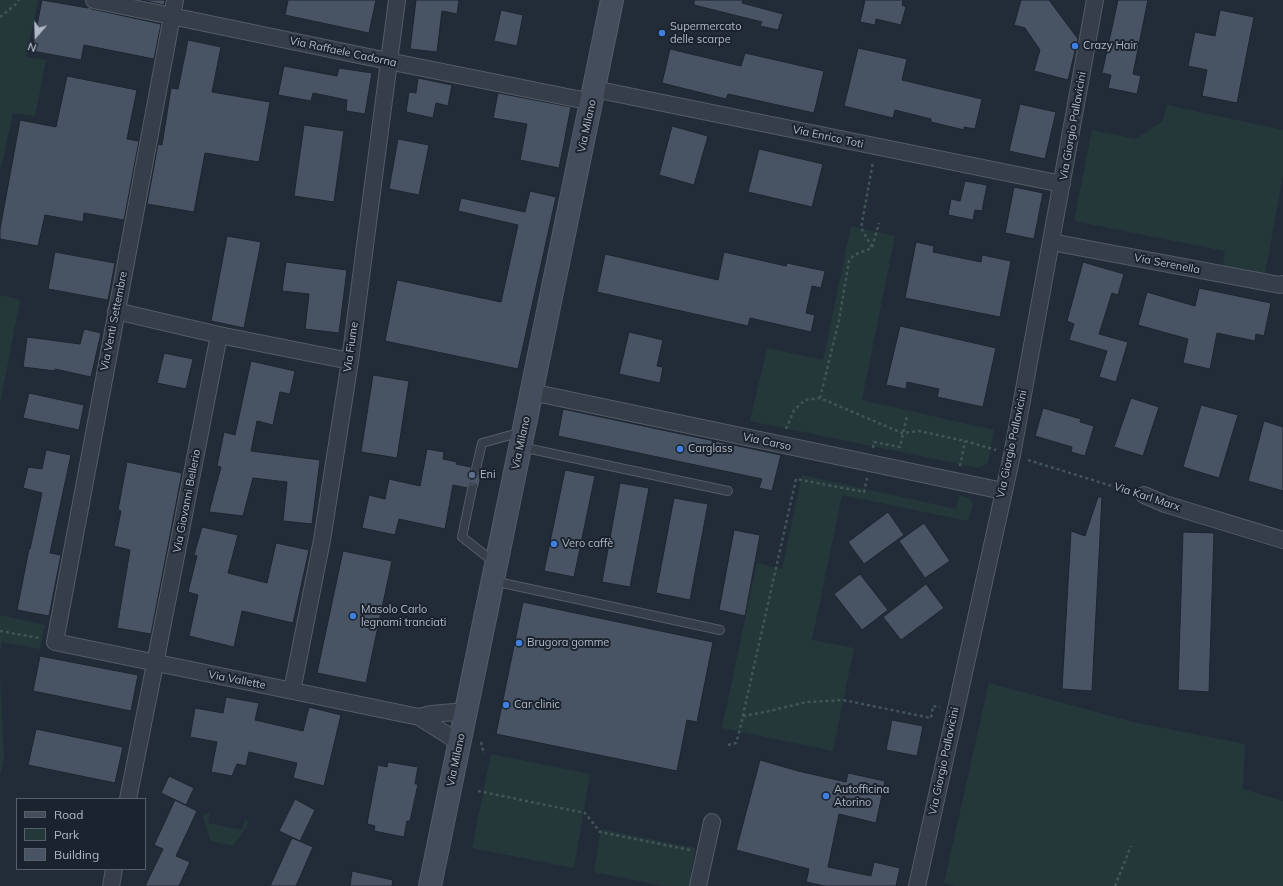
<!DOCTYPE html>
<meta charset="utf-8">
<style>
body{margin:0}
#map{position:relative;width:1283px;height:886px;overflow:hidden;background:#222c39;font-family:Mulish,sans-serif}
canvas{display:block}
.legend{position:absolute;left:16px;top:798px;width:130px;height:72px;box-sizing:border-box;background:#1b232e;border:1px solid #575f6b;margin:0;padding:5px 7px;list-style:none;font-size:12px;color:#b0b9c6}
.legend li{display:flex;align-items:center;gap:8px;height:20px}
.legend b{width:20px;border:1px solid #575f6b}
.north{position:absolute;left:16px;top:16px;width:40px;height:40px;-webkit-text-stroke:3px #1b232e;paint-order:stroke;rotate:200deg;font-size:11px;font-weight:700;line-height:16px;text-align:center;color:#b0b9c6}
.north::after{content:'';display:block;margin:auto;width:14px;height:18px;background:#b0b9c6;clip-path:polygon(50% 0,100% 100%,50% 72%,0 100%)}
</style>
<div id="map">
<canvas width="1283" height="886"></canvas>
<ul class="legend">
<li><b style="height:5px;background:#434d5c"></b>Road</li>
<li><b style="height:11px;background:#24383a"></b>Park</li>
<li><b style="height:11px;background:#485363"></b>Building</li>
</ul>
<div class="north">N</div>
</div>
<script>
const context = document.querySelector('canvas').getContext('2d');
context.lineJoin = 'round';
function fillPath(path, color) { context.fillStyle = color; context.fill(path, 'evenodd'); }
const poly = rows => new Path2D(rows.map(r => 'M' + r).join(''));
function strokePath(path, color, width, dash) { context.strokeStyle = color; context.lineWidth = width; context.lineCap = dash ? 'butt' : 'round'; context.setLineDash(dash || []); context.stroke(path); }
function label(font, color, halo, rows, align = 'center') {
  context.font = font + ' Mulish,sans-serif'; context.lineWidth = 4; context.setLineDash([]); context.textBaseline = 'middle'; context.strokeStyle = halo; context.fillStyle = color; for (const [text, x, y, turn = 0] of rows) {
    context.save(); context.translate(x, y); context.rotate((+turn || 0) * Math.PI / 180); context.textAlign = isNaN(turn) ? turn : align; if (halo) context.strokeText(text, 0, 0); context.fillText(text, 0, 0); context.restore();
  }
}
const green = poly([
 [0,0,38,0,26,57,46,60,35,116,13,113,0,172],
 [1167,105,1283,130,1283,176,1265,274,1223,265,1225,251,1074,221,1092,130,1136,139,1163,121],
 [851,226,895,236,862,400,994,430,988,463,979,468,750,421,767,348,823,360],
 [0,295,20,300,0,405],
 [802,475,956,509,959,495,969,498,973,504,968,521,842,495,812,640,854,648,833,751,722,728,757,563,782,569],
 [0,615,45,625,40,649,2,642,0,652],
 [0,674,4,757,0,775],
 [989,683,1133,722,1245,744,1243,789,1283,801,1283,886,956,886,944,883],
 [491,754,590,774,574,868,472,848],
 [210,812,208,823,242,830,245,819,248,822,247,827,233,846,211,841,203,818,205,814],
 [601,829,695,848,689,886,663,886,594,872]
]);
const building = poly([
 [42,0,88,8,88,7,92,9,161,24,154,59,84,45,81,60,32,51,42,0],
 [141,0,165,0,164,5,141,0],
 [288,0,376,0,369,33,285,15,288,0],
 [416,0,459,0,457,14,442,11,437,52,410,49,416,0],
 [694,0,743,0,742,3,783,14,778,30,760,26,762,22,694,5,694,0],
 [865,0,903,0,902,5,906,7,901,25,876,19,875,25,860,22,865,0],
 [1021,0,1049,0,1078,39,1068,80,1034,71,1040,50,1025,28,1014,25,1021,0],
 [1118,0,1148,0,1133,74,1141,76,1137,94,1108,88,1111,75,1102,73,1118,0],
 [501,10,523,15,517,46,494,41,501,10],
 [1220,10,1254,17,1237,103,1202,96,1207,70,1188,66,1195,32,1215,36,1220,10],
 [188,40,221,47,212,92,270,102,259,162,205,153,194,212,147,204,158,144,162,145,171,88,178,89,188,40],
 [858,48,907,59,902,80,982,99,975,129,964,127,964,130,931,122,931,119,895,110,893,118,844,106,858,48],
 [670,49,741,66,745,53,824,71,814,113,728,94,726,99,662,83,670,49],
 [284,66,337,76,339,68,372,73,365,114,346,111,347,100,313,93,311,101,278,95,284,66],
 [67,76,137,90,127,139,139,141,124,220,84,213,83,222,45,215,38,246,0,239,0,229,20,120,56,127,67,76],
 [418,78,452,85,448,106,436,103,433,118,406,112,409,92,416,93,418,78],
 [498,93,571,107,559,168,520,160,527,124,493,118,498,93],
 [1020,104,1056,112,1045,159,1009,151,1020,104],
 [304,125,344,131,334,202,294,196,304,125],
 [672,126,708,136,694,185,659,175,672,126],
 [398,139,429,145,419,195,389,189,398,139],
 [759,149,823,164,812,207,748,192,759,149],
 [965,181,987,185,982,211,975,210,973,220,948,215,951,199,960,201,965,181],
 [1014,187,1043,193,1034,239,1005,233,1014,187],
 [530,191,556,197,518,369,385,341,397,280,501,302,518,225,458,211,461,198,525,212,530,191],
 [227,236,261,242,244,328,211,321,227,236],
 [916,242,934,246,933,252,981,262,982,255,1011,261,1000,317,905,298,916,242],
 [55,252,115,263,108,300,48,289,55,252],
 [724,252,786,266,787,263,825,271,821,288,812,286,806,313,815,315,811,332,750,318,748,326,597,292,605,254,718,280,724,252],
 [286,262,347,270,339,333,305,329,309,294,282,291,286,262],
 [1083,262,1124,274,1118,295,1112,293,1099,334,1128,342,1116,382,1099,377,1107,351,1069,340,1074,324,1067,321,1083,262],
 [1199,288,1271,303,1264,336,1256,334,1255,341,1217,333,1210,369,1183,363,1188,339,1138,325,1147,292,1195,306,1199,288],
 [900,326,996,348,983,407,937,397,939,389,907,382,906,389,886,385,900,326],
 [84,329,101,333,91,377,55,369,55,371,23,367,27,337,80,344,84,329],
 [629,332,663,340,657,366,663,367,660,383,619,374,629,332],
 [164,353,193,359,186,389,157,383,164,353],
 [251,361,295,371,290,394,280,392,273,425,257,421,251,451,320,460,312,524,283,521,287,482,253,478,243,516,209,512,221,467,217,466,224,432,235,435,251,361],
 [373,375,409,381,397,458,361,452,373,375],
 [29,393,84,405,79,430,23,418,29,393],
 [1131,398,1159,407,1143,456,1114,447,1131,398],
 [1201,405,1238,415,1219,478,1183,467,1201,405],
 [1043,408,1081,419,1080,422,1094,426,1085,456,1071,452,1072,447,1035,436,1043,408],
 [563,409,781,455,772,491,759,488,762,479,558,436,563,409],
 [1264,421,1283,427,1283,491,1248,481,1264,421],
 [427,449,444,452,443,459,457,462,456,464,471,467,471,471,474,474,478,474,482,470,478,491,476,485,473,484,470,484,467,488,453,485,445,529,399,519,395,535,362,528,369,495,385,499,389,479,420,486,427,449],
 [46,450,71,455,50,553,61,555,49,616,17,610,29,549,30,549,42,493,23,488,28,467,42,469,46,450],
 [127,462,182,473,151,634,117,628,130,550,114,546,121,511,118,510,127,462],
 [565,470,595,476,574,577,544,571,565,470],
 [620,483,649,488,630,587,602,582,620,483],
 [1098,497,1102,497,1092,691,1062,689,1071,531,1085,536,1098,497],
 [674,498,708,504,690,600,656,593,674,498],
 [888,512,904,535,864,564,848,542,888,512],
 [924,523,950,561,925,578,899,541,924,523],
 [202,527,238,535,228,573,267,583,276,543,309,550,293,623,242,611,234,647,189,636,198,595,188,592,197,556,194,555,202,527],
 [734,530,760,535,745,616,719,610,734,530],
 [1183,532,1214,533,1209,692,1178,690,1183,532],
 [343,551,392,561,366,683,317,673,343,551],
 [860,574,888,610,862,630,834,594,860,574],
 [926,584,944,608,901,640,883,617,926,584],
 [523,602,713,642,697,722,687,720,677,771,496,734,523,602],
 [40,656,138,675,131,711,33,691,40,656],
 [226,697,259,703,255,720,303,731,309,707,341,715,324,786,293,778,297,763,249,752,246,766,237,764,232,776,211,772,217,742,190,737,195,708,223,713,226,697],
 [892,720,923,726,917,756,886,750,892,720],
 [36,729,123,747,115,783,28,765,36,729],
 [760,760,798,771,846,782,848,773,885,781,876,823,839,814,828,867,871,876,874,862,900,868,896,886,825,886,806,882,809,869,736,850,760,760],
 [388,762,418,767,415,784,418,784,410,821,407,821,404,837,374,831,375,826,367,824,378,765,387,767,388,762],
 [169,776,194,788,186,805,161,793,169,776],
 [295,799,315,810,300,841,279,831,295,799],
 [175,800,197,811,176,856,190,862,179,886,145,886,163,849,154,845,175,800],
 [292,838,313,847,296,886,270,886,292,838],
 [352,871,393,880,392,886,350,886,352,871]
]);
const path = poly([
 [0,17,16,4,19,0],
 [872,247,861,228,873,162],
 [820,398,839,320,849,261,854,255,872,248,879,223],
 [786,429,794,410,805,400,820,398,902,433,919,431,965,441,996,450],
 [873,448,874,442,900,447,907,416],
 [1028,460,1128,491],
 [960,466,965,441],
 [0,631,39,638],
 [743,716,765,712,807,702,843,700,931,718,933,706,940,707],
 [481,742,484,754],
 [728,745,736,743,739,733,796,479,864,492,867,478],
 [478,791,585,813,600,832,690,850],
 [1115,886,1131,846]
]);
const service = poly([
 [521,447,728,491],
 [476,469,482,443,522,432],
 [472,489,462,537,494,562],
 [493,581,720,630]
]);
const minor = poly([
 [94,0,383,60,592,102],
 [175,0,55,642,419,717,460,743],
 [594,89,1062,184],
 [1051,242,1280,285,1283,284],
 [116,311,219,335],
 [531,392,1003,491],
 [1144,495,1165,504,1283,540],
 [292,691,322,540,350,361,397,0],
 [419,717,431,714,466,711],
 [128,799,155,664,219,335,350,361],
 [111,886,114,869],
 [698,886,712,822],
 [917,886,1012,455,1095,0]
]);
const secondary = poly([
 [430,886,612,0]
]);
const markers = [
 [662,33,4,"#3f7fe0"],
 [1075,46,4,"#3f7fe0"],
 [680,449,4,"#3f7fe0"],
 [472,475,4,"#5c6f8a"],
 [554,544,4,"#3f7fe0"],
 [353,616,4,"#3f7fe0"],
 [519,643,4,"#3f7fe0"],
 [506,705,4,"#3f7fe0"],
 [826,796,4,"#3f7fe0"]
];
const poiNames = [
 ["Supermercato",670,27],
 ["delle scarpe",670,40],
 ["Crazy Hair",1083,46],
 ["Carglass",688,449],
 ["Eni",480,475],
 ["Vero caffè",562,544],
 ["Masolo Carlo",361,610],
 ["legnami tranciati",361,623],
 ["Brugora gomme",527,643],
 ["Car clinic",514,705],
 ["Autofficina",834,790],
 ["Atorino",834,803]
];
const streetNames = [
 ["Via Raffaele Cadorna",343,52,12],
 ["Via Milano",587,126,-78],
 ["Via Giorgio Pallavicini",1073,126,-80],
 ["Via Enrico Toti",828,137,12],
 ["Via Serenella",1167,264,11],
 ["Via Venti Settembre",114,321,-79],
 ["Via Fiume",351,347,-82],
 ["Via Carso",767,442,12],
 ["Via Milano",521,443,-78],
 ["Via Giorgio Pallavicini",1012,444,-78],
 ["Via Karl Marx",1147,497,18],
 ["Via Giovanni Bellerio",187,501,-79],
 ["Via Vallette",237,680,11],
 ["Via Milano",456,760,-78],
 ["Via Giorgio Pallavicini",944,761,-78]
];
fillPath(green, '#24383a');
fillPath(building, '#485363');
strokePath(building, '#1d2530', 1);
strokePath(service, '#535c67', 10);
strokePath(minor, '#535c67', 18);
strokePath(secondary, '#535c67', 24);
strokePath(path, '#415557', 2.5, [3, 3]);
strokePath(service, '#353e49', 8);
strokePath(minor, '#353e49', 16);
strokePath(secondary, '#434d5c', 22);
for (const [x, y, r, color] of markers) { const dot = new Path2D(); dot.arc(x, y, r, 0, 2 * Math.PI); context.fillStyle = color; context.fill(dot); strokePath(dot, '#1b232e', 1.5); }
label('11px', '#b0b9c6', '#1b232e', poiNames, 'left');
label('11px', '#b0b9c6', '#1b232e', streetNames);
</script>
